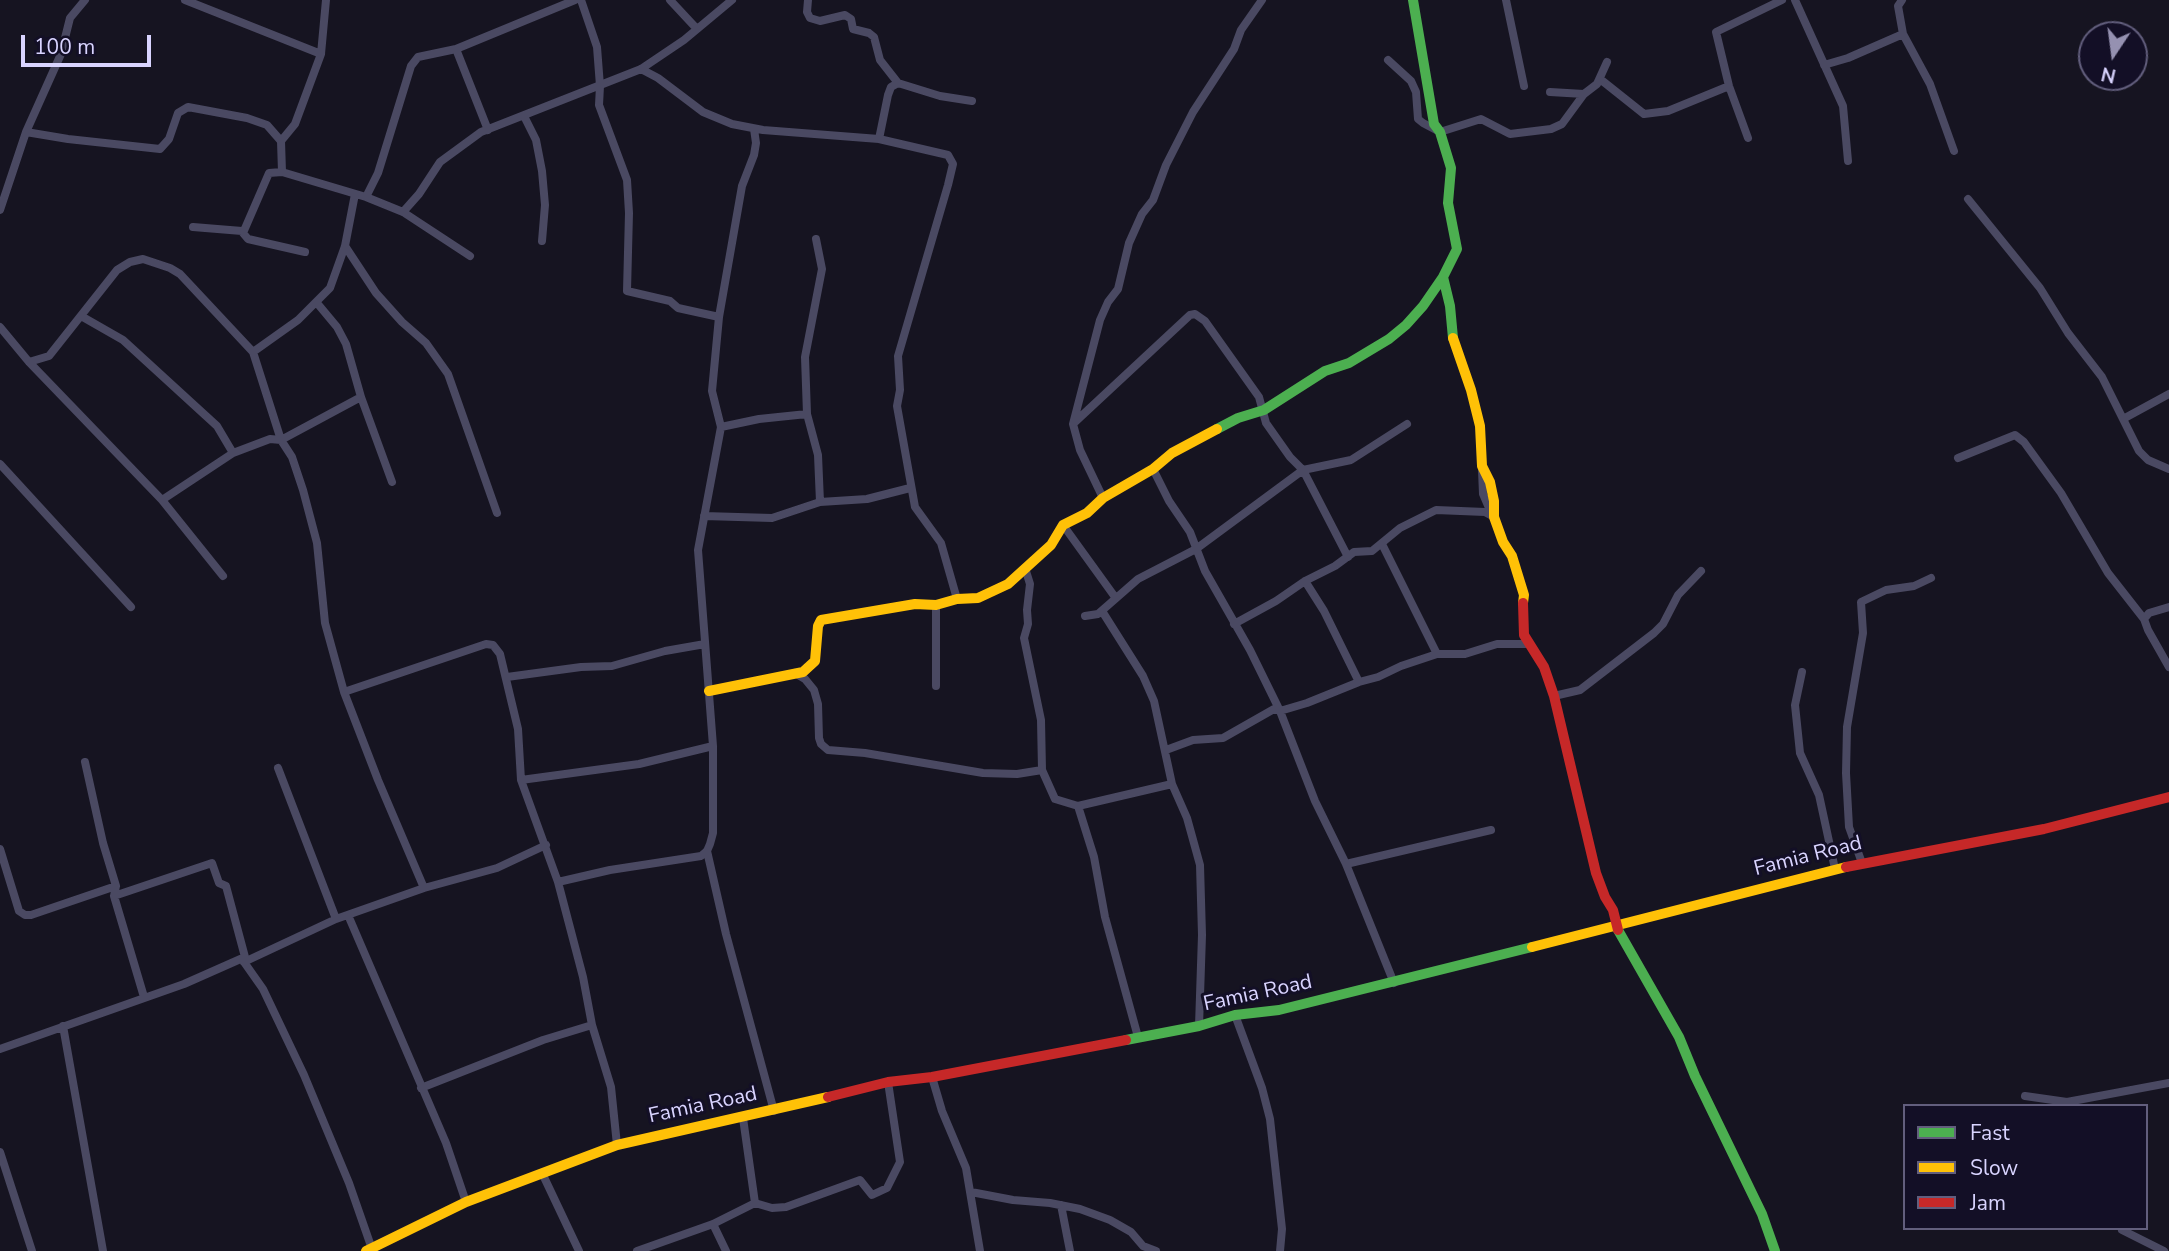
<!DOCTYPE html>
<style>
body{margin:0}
#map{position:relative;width:2169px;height:1251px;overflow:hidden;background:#161421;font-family:"Nunito Sans",sans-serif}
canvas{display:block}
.legend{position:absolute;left:1903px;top:1104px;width:245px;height:126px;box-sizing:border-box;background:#130f26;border:2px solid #625e7d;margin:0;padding:9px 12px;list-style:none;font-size:21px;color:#d9d4ff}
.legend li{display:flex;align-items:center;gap:14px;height:35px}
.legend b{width:35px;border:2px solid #625e7d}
.north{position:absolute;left:2078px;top:21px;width:70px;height:70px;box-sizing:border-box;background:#130f26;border:2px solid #625e7d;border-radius:50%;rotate:193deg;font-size:19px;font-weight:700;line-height:28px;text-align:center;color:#d9d4ff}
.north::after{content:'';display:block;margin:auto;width:24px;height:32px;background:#9591b1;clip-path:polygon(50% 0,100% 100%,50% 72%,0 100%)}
.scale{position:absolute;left:21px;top:35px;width:130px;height:32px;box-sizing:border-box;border:4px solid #d9d4ff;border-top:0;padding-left:9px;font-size:21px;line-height:24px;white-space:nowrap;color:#d9d4ff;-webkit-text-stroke:5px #130f26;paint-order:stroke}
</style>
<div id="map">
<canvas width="2169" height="1251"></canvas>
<ul class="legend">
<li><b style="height:9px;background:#4caf50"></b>Fast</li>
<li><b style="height:9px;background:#ffc107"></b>Slow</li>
<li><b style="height:9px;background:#c62828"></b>Jam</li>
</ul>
<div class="north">N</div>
<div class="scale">100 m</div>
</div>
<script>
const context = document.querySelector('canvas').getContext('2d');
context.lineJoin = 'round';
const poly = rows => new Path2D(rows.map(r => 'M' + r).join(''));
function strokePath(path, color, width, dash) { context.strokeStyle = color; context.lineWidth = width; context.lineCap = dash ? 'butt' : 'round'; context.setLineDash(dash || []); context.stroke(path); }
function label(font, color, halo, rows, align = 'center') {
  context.font = font + ' "Nunito Sans",sans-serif'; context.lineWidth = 6; context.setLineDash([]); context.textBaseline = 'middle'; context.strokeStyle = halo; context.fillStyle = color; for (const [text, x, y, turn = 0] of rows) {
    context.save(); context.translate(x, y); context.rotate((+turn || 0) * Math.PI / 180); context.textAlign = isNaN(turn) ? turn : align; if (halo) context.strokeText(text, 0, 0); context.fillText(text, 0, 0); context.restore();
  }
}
const street = poly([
 [185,0,321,54],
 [581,0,597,47,600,86,599,105,627,180,629,213,627,291,670,301,678,308,719,317],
 [670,0,697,29],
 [808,0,807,12,810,18,820,21,845,15,851,19,853,29,869,33,874,37,880,60,898,83,940,96,972,101],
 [1506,0,1524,86],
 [1795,0,1843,106,1848,161],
 [1902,0,1898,6,1903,34,1930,84,1954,151],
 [456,49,488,130],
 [1388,60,1411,81,1416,92,1418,119,1423,123,1440,132,1481,119,1510,134,1551,129,1562,124,1584,94,1597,84,1607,62],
 [1824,65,1848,58,1903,34],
 [641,69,658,78,703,112,732,124,763,130,879,139,948,155,953,164,948,185,898,356,900,390,897,406,915,507,941,543,957,599],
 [1600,79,1644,114,1668,111,1729,86],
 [1550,92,1584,94],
 [524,116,536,140,542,171,545,205,542,241],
 [26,132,68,139,160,149,169,139,178,113,188,107,247,118,267,125,281,141],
 [1748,138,1729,86,1716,32,1782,0],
 [879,139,888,95,891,87,898,83],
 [282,172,281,141,295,124,321,54,326,0],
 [366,197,378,173,411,66,418,57,456,49,575,0],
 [1968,199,2040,288,2068,333,2102,377,2139,451,2148,460,2169,469],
 [0,210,26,132,61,54,70,18,85,0],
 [403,212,419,194,440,162,481,132,641,69,684,40,732,0],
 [193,227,242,231],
 [345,246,376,293,402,322,426,343,448,374,497,513],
 [305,252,248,239,243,233,269,173,282,172,366,197,403,212,470,256],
 [317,303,337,327,346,344,361,397,392,482],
 [81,316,123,340,217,426,233,453],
 [0,327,29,362,162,500,223,576],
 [253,352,298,320,330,288,345,246,355,194],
 [29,362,49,356,117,270,130,262,143,259,170,268,180,274,253,352,281,440,292,457,303,490,317,543,325,623,344,692,378,780,424,888],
 [807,414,805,357,822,269,816,239],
 [2123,419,2169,394],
 [1075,422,1190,315,1195,314,1205,321,1259,397,1266,423,1290,457,1303,470,1348,557],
 [721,427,759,419,807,414,818,455,820,502],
 [1958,458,2015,435,2024,442,2061,493,2108,573,2144,619],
 [0,464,131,607],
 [1153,469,1169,501,1190,532,1205,571,1250,650,1280,711,1315,801,1346,864,1394,983],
 [1482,470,1483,494,1492,515],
 [1103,498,1080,450,1073,424,1100,320,1108,302,1118,289,1129,243,1142,214,1153,200,1166,165,1193,112,1234,49,1241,30,1262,0],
 [162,500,233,453,270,439,281,440,361,397],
 [704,516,772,518,820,502,867,499,910,488],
 [1063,525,1115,597],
 [1382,544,1437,654],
 [1025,568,1030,584,1027,610,1028,624,1024,638,1041,720,1042,770,1055,799,1078,806,1172,784],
 [1305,581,1324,611,1359,682],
 [936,605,936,686],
 [2169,607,2149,613,2144,619,2148,630,2169,667],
 [1102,611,1143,676,1154,701,1172,784,1187,818,1200,865,1202,935,1199,1026],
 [1085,616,1098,614,1138,579,1196,549,1303,470,1351,460,1407,424],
 [1234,624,1276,601,1305,581,1335,566,1354,552,1372,551,1400,528,1436,510,1485,512,1494,517],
 [1802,672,1795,705,1800,753,1819,795,1835,869],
 [795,673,805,679,814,690,818,704,819,738,821,744,828,750,865,753,983,773,1017,774,1042,770],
 [507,677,581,667,612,666,665,651,705,644],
 [344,692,486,644,493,645,500,654,518,729,521,780,558,882,583,977,592,1025,611,1087,617,1145],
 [1554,696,1580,690,1654,633,1663,624,1678,595,1701,571],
 [1166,750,1193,740,1223,738,1274,709,1280,711,1307,703,1359,682,1378,677,1401,666,1437,654,1465,654,1497,644,1528,644],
 [85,762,103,843,116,886,114,896,144,997],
 [278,768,336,919],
 [521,780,639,764,713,746],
 [1078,806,1094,857,1105,917,1138,1037],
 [0,849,19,911,25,915,31,915,116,886],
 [707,851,726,934,774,1111],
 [1862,863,1849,827,1846,773,1847,727,1863,633,1861,602,1886,590,1914,586,1931,578],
 [1346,864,1491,830],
 [558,882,610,870,701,856,707,851,710,844,713,833,713,746,698,550,721,427,712,391,719,317,742,186,754,155,756,143,754,129],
 [114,896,212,863,219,883,226,886,245,957],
 [348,915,446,1143,466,1202],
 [244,962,263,989,304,1075,349,1183,372,1249],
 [1235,1015,1262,1088,1270,1119,1282,1229,1280,1251],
 [63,1026,103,1251],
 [0,1049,184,984,245,957,244,962,336,919,424,888,497,868,546,845],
 [932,1077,942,1111,966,1168,980,1251],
 [421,1088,543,1040,592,1025],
 [2025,1096,2067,1102,2169,1083],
 [743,1118,755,1203],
 [0,1152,32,1251],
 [543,1175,579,1251],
 [971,1192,1013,1200,1050,1203,1080,1209,1110,1220,1131,1232,1143,1246,1156,1251],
 [1061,1205,1070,1251],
 [713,1224,726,1251],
 [2122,1230,2164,1251],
 [637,1251,713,1224,755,1203,772,1208,786,1207,860,1180,872,1195,887,1188,900,1162,888,1082]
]);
const fast = poly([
 [1413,0,1434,124,1440,132,1451,168,1448,203,1457,249,1443,277,1450,306,1453,338],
 [1217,429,1238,418,1264,410,1325,371,1349,363,1389,339,1406,325,1423,306,1443,277],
 [1618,930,1679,1037,1695,1076,1762,1214,1775,1251],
 [1126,1040,1199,1026,1235,1015,1279,1010,1532,947]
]);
const slow = poly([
 [1453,338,1471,390,1480,426,1482,466,1490,482,1494,501,1494,517,1503,542,1512,556,1524,595,1523,603],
 [709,691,803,672,815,661,818,626,821,620,915,604,936,605,957,599,978,598,1008,584,1051,545,1063,525,1087,513,1103,498,1153,469,1172,453,1217,429],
 [1532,947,1846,867],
 [366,1251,466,1202,617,1145,828,1097]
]);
const jam = poly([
 [1523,603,1524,635,1544,667,1554,696,1596,873,1605,897,1613,910,1618,930],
 [1846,867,2044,829,2169,797],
 [828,1097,888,1082,932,1077,1126,1040]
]);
const streetNames = [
 ["Famia Road",1808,857,-14],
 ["Famia Road",1258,994,-12],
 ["Famia Road",703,1106,-12]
];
strokePath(street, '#4a4962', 8);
strokePath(fast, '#4caf50', 10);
strokePath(slow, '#ffc107', 10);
strokePath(jam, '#c62828', 10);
label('21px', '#d9d4ff', '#130f26', streetNames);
</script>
